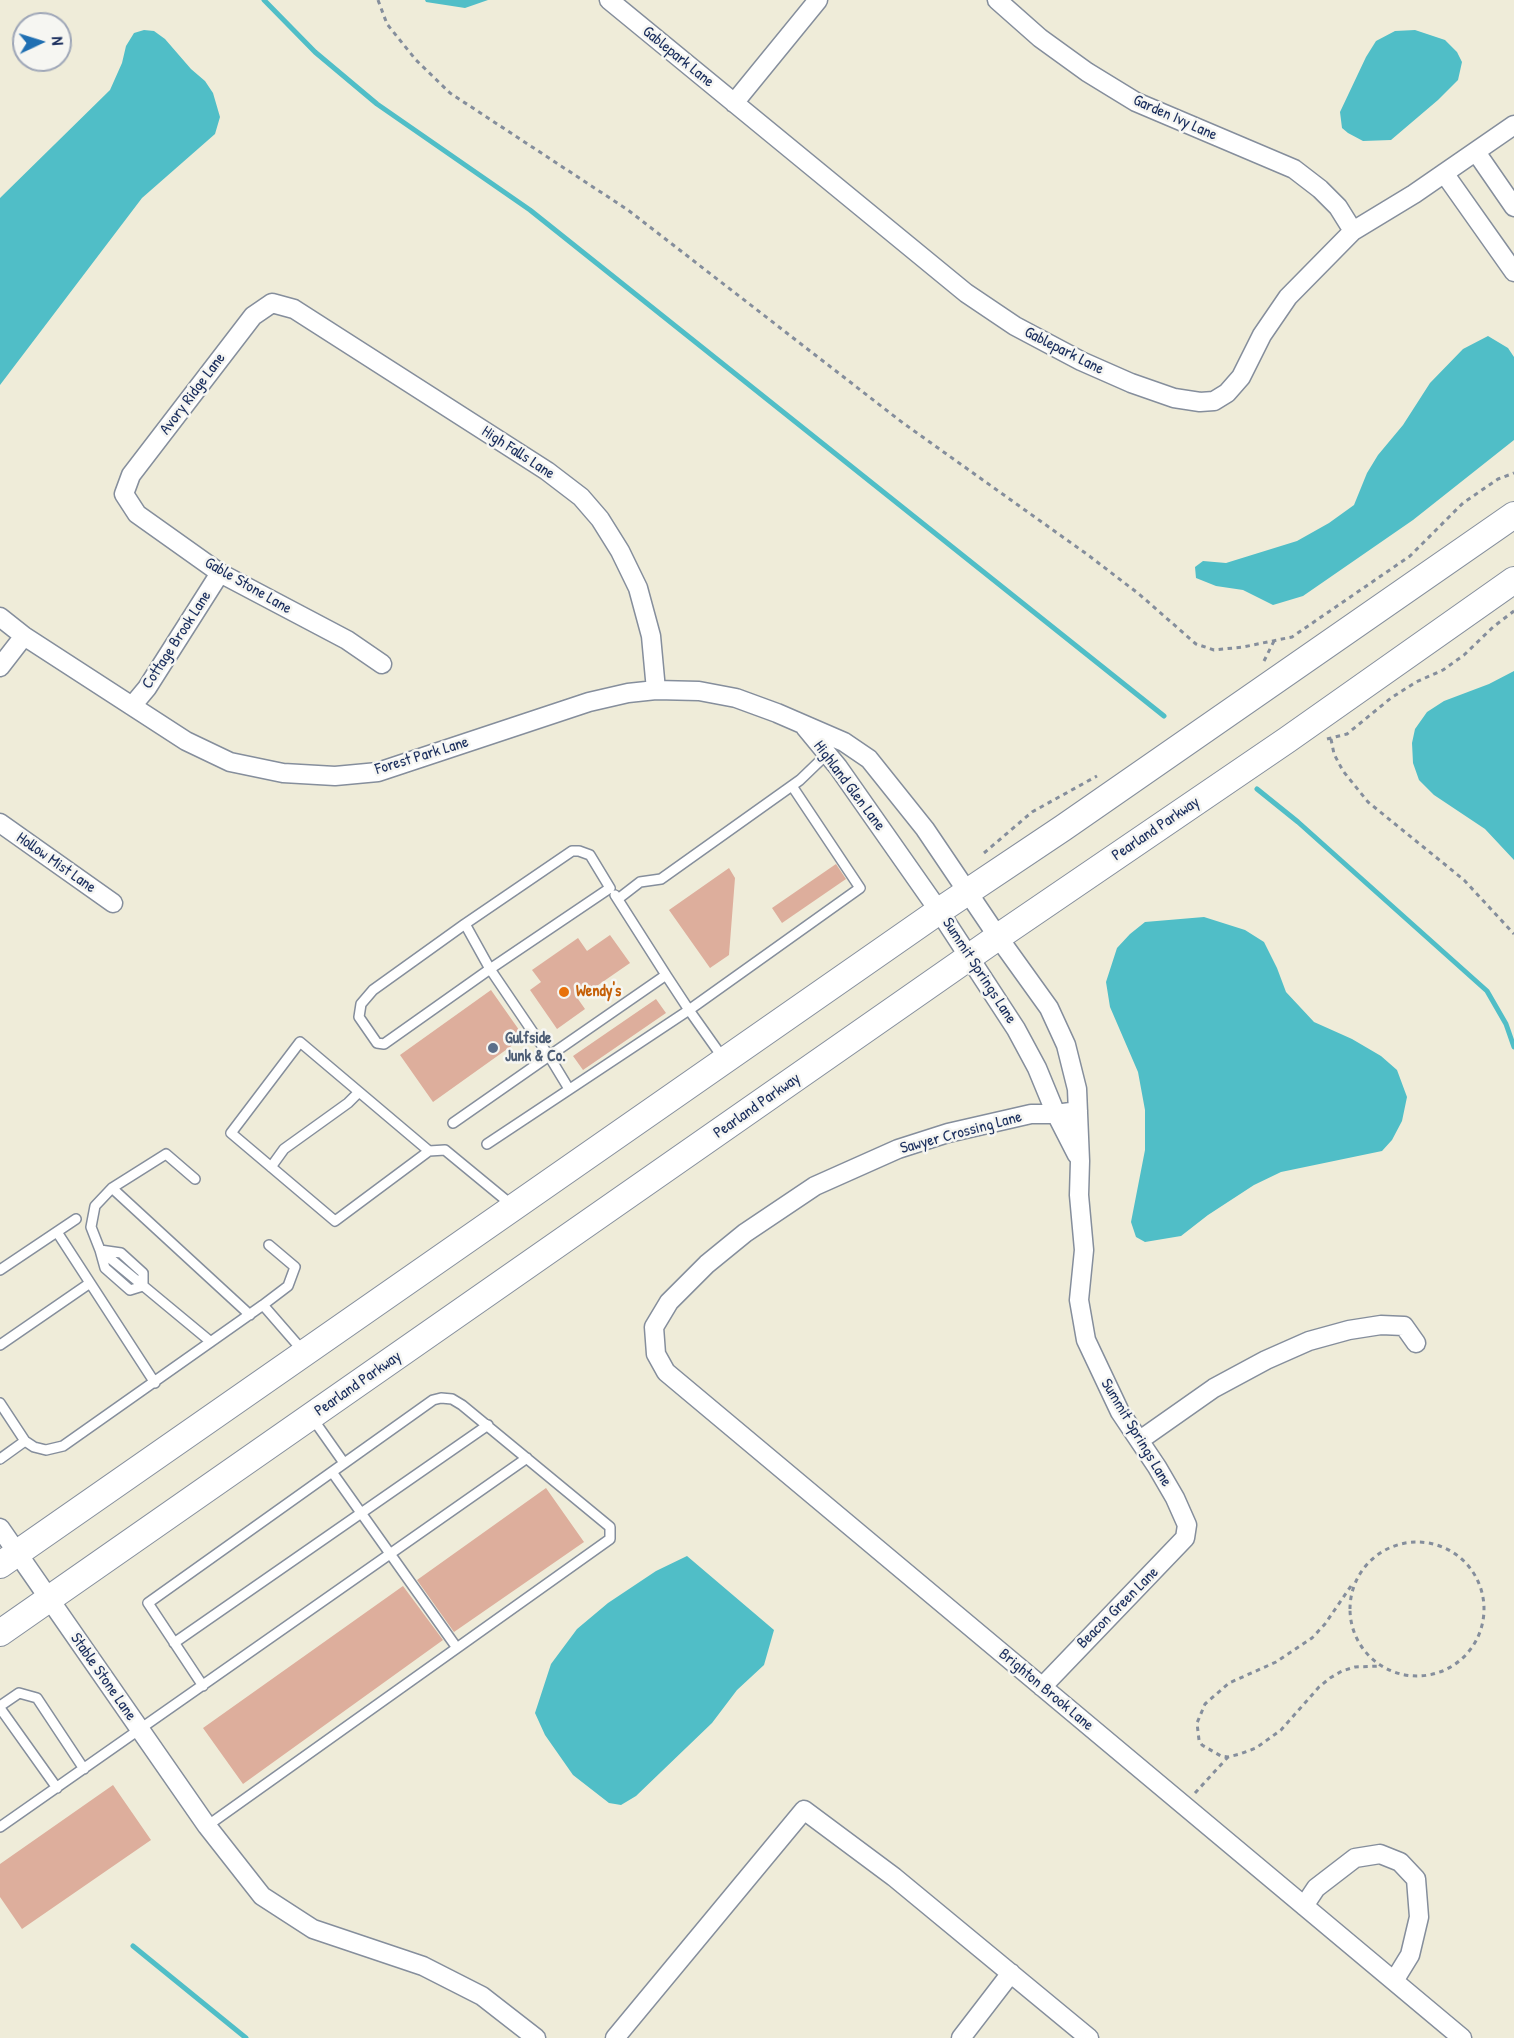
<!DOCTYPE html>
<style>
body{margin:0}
#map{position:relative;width:1514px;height:2038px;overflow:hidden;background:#efecd9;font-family:"Patrick Hand",sans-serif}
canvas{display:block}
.north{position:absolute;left:12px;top:12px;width:60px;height:60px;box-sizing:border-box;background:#f6f6f2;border:2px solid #9ea6b7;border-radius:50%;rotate:86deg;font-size:16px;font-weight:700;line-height:24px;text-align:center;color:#1b2f5e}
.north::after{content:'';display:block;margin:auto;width:21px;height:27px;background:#1f6fb2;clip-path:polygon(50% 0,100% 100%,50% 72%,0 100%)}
</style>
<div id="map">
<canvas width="1514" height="2038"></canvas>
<div class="north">N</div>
</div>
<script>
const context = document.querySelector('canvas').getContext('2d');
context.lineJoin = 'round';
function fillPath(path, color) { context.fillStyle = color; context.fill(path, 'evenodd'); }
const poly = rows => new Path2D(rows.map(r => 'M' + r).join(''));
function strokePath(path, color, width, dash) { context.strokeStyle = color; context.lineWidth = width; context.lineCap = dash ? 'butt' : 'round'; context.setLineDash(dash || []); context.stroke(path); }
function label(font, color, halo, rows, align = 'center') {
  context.font = font + ' "Patrick Hand",sans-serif'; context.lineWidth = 5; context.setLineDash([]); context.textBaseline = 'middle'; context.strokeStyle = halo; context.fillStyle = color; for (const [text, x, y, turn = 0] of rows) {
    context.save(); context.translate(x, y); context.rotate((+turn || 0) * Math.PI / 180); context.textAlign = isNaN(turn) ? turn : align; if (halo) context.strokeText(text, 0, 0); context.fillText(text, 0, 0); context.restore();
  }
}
const water = poly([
 [425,0,488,0,465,8,426,2],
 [144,30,154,31,165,39,191,69,205,81,213,93,220,117,215,134,142,198,0,385,0,198,110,90,122,63,126,46,134,33],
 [1415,30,1445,40,1457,52,1462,62,1458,80,1438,100,1391,140,1363,141,1348,133,1342,128,1340,112,1366,57,1376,41,1395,31],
 [1488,336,1508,348,1514,357,1514,440,1413,520,1303,596,1273,605,1243,590,1216,586,1196,578,1195,567,1203,561,1226,563,1297,541,1329,523,1354,505,1367,473,1378,455,1403,425,1430,383,1463,349],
 [1514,671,1514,860,1485,829,1434,795,1419,780,1413,763,1412,743,1415,729,1427,712,1444,701,1489,684],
 [1204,917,1245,930,1264,942,1277,968,1286,992,1314,1022,1352,1039,1381,1056,1397,1070,1407,1097,1402,1121,1392,1140,1382,1151,1281,1172,1254,1185,1208,1215,1181,1236,1145,1242,1136,1237,1131,1222,1145,1150,1145,1110,1138,1072,1110,1007,1106,982,1117,948,1130,934,1145,922],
 [687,1556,774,1630,764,1665,737,1690,712,1723,636,1796,621,1805,609,1803,573,1775,545,1735,535,1713,551,1664,577,1629,608,1603,656,1571]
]);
const stream = poly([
 [264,0,315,52,377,104,530,210,1164,716],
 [1257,789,1298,822,1487,991,1506,1024,1514,1047],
 [133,1946,246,2038]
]);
const building = poly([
 [836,864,846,879,782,923,772,908],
 [729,868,735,878,729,955,710,968,669,910],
 [610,935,630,963,578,999,585,1009,557,1029,530,990,541,982,532,970,578,938,587,951],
 [491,990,524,1037,433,1102,400,1055],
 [656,999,666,1013,583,1070,573,1056],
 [546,1488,584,1542,454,1632,417,1580],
 [403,1586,443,1640,243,1784,203,1728],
 [113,1785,151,1840,22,1929,0,1897,0,1864]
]);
const path = poly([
 [378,0,387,24,416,60,450,93,628,210,903,423,1088,555,1139,594,1196,644,1214,650,1243,647,1292,637,1410,556,1463,503,1498,479,1514,473],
 [1264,661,1274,641],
 [1327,739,1347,734,1391,698,1416,682,1443,670,1464,655,1493,627,1514,611],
 [1331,739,1334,754,1343,771,1368,802,1464,880,1514,934],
 [984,853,1032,812,1097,776],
 '1350 1609a67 67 0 1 1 134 0a67 67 0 1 1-134 0Z',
 [1351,1586,1325,1624,1312,1638,1276,1662,1229,1683,1205,1704,1197,1723,1199,1740,1202,1745,1221,1756,1228,1757,1240,1754,1256,1748,1281,1730,1319,1687,1330,1678,1342,1671,1355,1667,1380,1666],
 [1195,1793,1228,1757]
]);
const lane = poly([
 [615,895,666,975],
 [618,899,640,882,661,879,800,780,827,754],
 [465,924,572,851,579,851,590,855,610,888,490,969,465,924,373,990,361,1004,359,1017,377,1043,384,1044,490,969,549,1056,666,975,689,1010,860,888,792,786],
 [453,1123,549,1056,569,1089],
 [487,1144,689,1010,723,1058],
 [429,1151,300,1042,231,1133,335,1221,429,1151,445,1150,513,1206],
 [271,1167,284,1149,348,1103,359,1092],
 [195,1179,166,1154,112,1188,95,1206,91,1227,100,1250,211,1342],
 [112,1188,250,1315],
 [57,1232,155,1383],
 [100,1250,121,1253,143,1273,143,1286,130,1290,105,1268,100,1250],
 [0,1270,76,1219],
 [263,1305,288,1286,295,1267,269,1245],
 [0,1345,90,1283],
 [0,1403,25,1441,34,1447,46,1450,63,1446,263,1305,303,1351],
 [313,1419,344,1463],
 [0,1459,25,1441],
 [332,1472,457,1648],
 [174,1643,488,1425],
 [203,1686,148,1603,433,1400,441,1398,452,1399,462,1405,610,1527,610,1539,207,1826],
 [0,1706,19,1693,37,1698,84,1769],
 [0,1708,57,1788],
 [0,1827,527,1458]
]);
const street = poly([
 [609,0,966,293,1015,326,1081,361,1131,383,1174,398,1200,402,1214,401,1227,393,1241,377,1262,335,1288,297,1353,231,1414,194,1514,125],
 [997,0,1040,38,1087,72,1136,102,1294,169,1320,189,1338,207,1353,231],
 [734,103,818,0],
 [1476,152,1514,207],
 [1444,173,1514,272],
 [0,617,24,636,186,741,230,762,283,773,335,776,378,772,589,702,628,693,656,690,699,691,736,698,777,713,844,742,869,759,925,829,998,937,1049,1008,1066,1045,1077,1089,1080,1161,1079,1195,1084,1250,1079,1300,1086,1340,1120,1412,1157,1467,1175,1498,1187,1525,1185,1538,1042,1687],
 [382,664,347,640,220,573,137,514,124,494,131,475,253,316,272,303,294,309,547,471,581,497,600,519,620,551,638,588,651,636,656,690],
 [0,667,24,636],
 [132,706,147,688,220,573],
 [805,727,838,767,939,911,1016,1029,1037,1068,1056,1114,1077,1155],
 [0,823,113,903],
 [1078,1111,1056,1114,1031,1114,948,1133,898,1149,815,1186,745,1233,707,1264,669,1302,654,1327,656,1354,666,1372,1462,2038],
 [1140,1440,1214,1388,1266,1360,1309,1341,1349,1330,1381,1325,1404,1326,1416,1343],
 [0,1528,207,1826,262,1896,313,1929,423,1966,482,1996,536,2038],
 [1304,1906,1316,1888,1355,1858,1380,1854,1400,1862,1416,1879,1419,1917,1410,1955,1394,1981],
 [615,2038,804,1810,894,1877,1089,2038],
 [961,2038,1011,1973]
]);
const secondary = poly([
 [0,1565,939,911,1063,828,1514,515],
 [0,1633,998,937,1287,740,1514,580]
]);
const markers = [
 [564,992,6,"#e8710a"],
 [493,1048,6,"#5c6f8a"]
];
const streetNames = [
 ["Gablepark Lane",678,57,39],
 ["Garden Ivy Lane",1175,118,24],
 ["Gablepark Lane",1064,351,27],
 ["Avory Ridge Lane",193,394,-53],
 ["High Falls Lane",518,453,33],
 ["Gable Stone Lane",248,586,30],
 ["Cottage Brook Lane",177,640,-57],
 ["Forest Park Lane",422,756,-17],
 ["Highland Glen Lane",849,786,53],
 ["Pearland Parkway",1156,829,-34],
 ["Hollow Mist Lane",56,863,35],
 ["Summit Springs Lane",979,971,57],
 ["Pearland Parkway",757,1106,-35],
 ["Sawyer Crossing Lane",961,1133,-15],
 ["Pearland Parkway",358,1384,-35],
 ["Summit Springs Lane",1136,1433,59],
 ["Beacon Green Lane",1118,1608,-45],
 ["Stable Stone Lane",103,1677,55],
 ["Brighton Brook Lane",1046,1690,40]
];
const foodNames = [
 ["Wendy's",576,992]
];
const serviceNames = [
 ["Gulfside",505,1039],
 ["Junk & Co.",505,1057]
];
fillPath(water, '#50bec7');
strokePath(stream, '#50bec7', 5);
fillPath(building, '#ddae9c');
strokePath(lane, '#858e9c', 12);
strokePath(street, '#858e9c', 21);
strokePath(secondary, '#858e9c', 28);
strokePath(path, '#858e9c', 3, [4.5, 4.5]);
strokePath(lane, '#fff', 9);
strokePath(street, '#fff', 18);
strokePath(secondary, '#fff', 26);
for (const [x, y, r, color] of markers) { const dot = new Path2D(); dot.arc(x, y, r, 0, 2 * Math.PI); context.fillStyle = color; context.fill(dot); strokePath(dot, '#f6f6f2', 2); }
label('16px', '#1b2f5e', '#f6f6f2', streetNames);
label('bold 16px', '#c56008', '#f6f6f2', foodNames, 'left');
label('bold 16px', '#4e5e75', '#f6f6f2', serviceNames, 'left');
</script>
